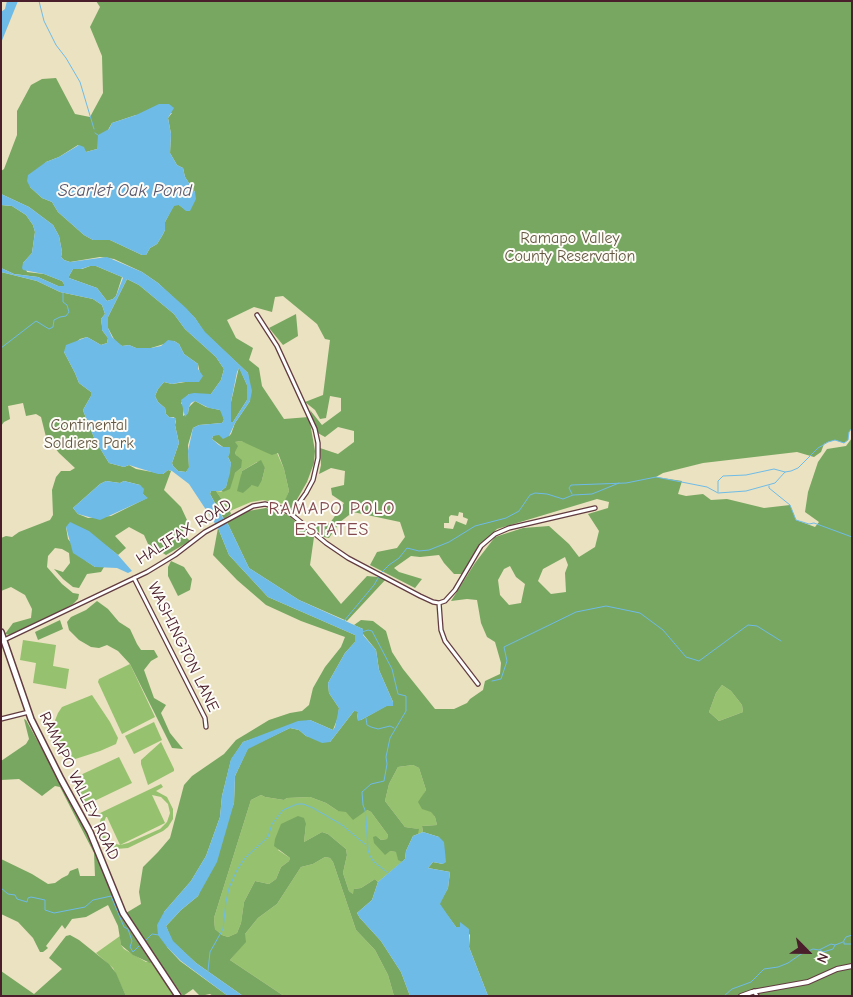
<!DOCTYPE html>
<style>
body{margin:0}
#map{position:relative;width:853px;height:997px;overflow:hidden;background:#eae2c0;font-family:"Comic Neue",sans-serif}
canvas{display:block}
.frame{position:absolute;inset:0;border:2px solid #4a1f2b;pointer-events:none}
.north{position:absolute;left:783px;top:927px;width:50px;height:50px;-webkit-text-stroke:4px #fdfcf7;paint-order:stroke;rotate:113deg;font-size:14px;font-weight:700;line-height:20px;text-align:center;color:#4a1f2b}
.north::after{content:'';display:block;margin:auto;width:18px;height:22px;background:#4a1f2b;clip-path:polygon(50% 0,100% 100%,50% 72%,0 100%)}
</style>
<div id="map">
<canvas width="853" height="997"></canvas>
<div class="frame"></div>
<div class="north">N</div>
</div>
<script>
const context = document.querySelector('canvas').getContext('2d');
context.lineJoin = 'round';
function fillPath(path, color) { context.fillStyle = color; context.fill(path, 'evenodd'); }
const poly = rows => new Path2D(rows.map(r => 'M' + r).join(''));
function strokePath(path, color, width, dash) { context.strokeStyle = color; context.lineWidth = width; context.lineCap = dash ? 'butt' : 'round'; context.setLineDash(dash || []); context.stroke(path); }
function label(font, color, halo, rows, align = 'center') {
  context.font = font + ' "Comic Neue",sans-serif'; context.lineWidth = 4; context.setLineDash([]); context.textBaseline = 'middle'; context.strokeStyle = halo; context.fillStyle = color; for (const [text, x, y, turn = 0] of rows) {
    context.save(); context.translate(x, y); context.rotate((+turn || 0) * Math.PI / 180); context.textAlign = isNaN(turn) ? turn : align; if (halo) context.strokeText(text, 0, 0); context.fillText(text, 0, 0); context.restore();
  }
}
const green = poly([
 [241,441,277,453,284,469,289,491,284,504,263,500,251,502,230,511,216,491,223,492,235,473,241,468,235,452,235,442],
 [257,462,265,468,262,480,248,487,241,476,242,471],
 [23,640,56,645,53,666,69,669,66,689,33,683,36,663,20,660],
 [130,664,155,717,122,734,98,682,99,679],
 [722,685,731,691,742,705,743,712,719,721,709,712,716,693],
 [92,695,110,722,118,738,116,744,100,751,69,761,55,740,52,728,58,713,62,707],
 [154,722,162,740,134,754,125,736],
 [161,742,174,769,174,771,148,785,141,764,141,760],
 [119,757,132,783,86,805,74,778],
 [413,765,419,768,426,790,422,797,435,817,437,825,422,826,423,832,418,834,418,829,405,827,385,801,389,784,398,767],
 [161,784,163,787,156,791,167,797,173,809,173,819,168,827,163,831,128,848,116,849,107,844,99,833,99,825,101,818,98,814],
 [152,795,161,797,168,804,170,813,167,822,160,829,128,843,120,845,165,823],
 [106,817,107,817,120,845,112,843,104,835,102,827],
 [261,795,265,797,284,800,287,798,310,797,326,803,338,811,367,810,371,812,388,835,387,839,381,840,376,836,390,851,397,852,398,859,402,862,378,882,375,879,361,888,354,889,354,895,349,891,343,873,347,855,346,849,328,834,322,832,304,842,306,824,278,850,290,858,289,861,281,867,276,879,269,884,255,881,244,902,241,923,237,933,228,937,222,935,215,929,214,918,251,800],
 [325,857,330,858,333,862,356,930,375,950,388,975,394,996,284,996,230,960,245,942,245,934,258,918,277,904,301,867,313,864],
 [120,936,121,945,124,949,146,962,151,962,174,996,126,996,113,968,96,953]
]);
const forest = poly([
 [96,1,852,1,852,428,849,432,848,440,844,443,835,440,828,442,824,444,821,452,814,457,797,452,703,463,663,473,656,477,682,481,678,494,686,496,703,494,711,500,727,499,764,508,790,505,796,520,815,527,819,522,805,512,808,492,818,462,827,449,846,446,852,438,852,996,488,996,469,947,470,935,460,923,460,927,456,927,439,904,448,888,450,872,428,868,433,862,443,864,439,837,423,832,422,826,437,825,435,817,431,812,422,809,418,802,426,790,419,768,413,765,398,767,389,784,385,801,405,827,419,829,418,834,413,836,406,851,405,859,402,862,398,860,396,852,390,851,385,855,374,843,373,837,376,836,381,840,387,839,388,835,371,812,367,810,353,820,346,812,338,811,326,803,310,797,287,798,284,800,265,797,261,795,251,800,214,918,215,929,222,935,228,937,237,933,241,923,244,902,255,881,269,884,276,879,281,867,289,861,290,858,274,846,275,839,281,824,298,816,304,818,306,824,304,842,322,832,328,834,346,849,347,855,343,873,349,891,353,894,354,889,361,888,375,879,378,882,372,900,357,913,360,918,381,941,401,972,410,996,394,996,388,975,375,950,356,930,333,862,330,858,325,857,313,864,301,867,277,904,258,918,245,934,246,942,230,960,284,996,243,996,196,963,172,941,166,926,181,910,198,896,234,803,235,776,248,748,290,728,299,730,306,736,330,742,354,711,357,711,358,712,357,718,361,720,393,702,379,670,376,650,363,634,363,629,354,625,361,620,373,621,386,631,392,652,403,669,435,709,454,709,467,703,470,699,483,690,485,681,500,674,501,663,495,642,487,637,481,623,477,600,467,599,451,601,475,563,495,537,523,528,549,526,569,544,579,557,595,547,599,531,588,514,608,508,609,502,597,499,497,529,477,548,464,574,454,574,444,563,439,555,420,557,411,556,394,568,399,572,422,579,415,588,370,565,377,552,397,548,405,537,400,522,353,512,340,522,329,538,324,537,312,526,330,523,344,503,332,495,331,488,344,485,345,471,331,468,319,474,321,465,320,448,338,454,354,442,354,431,338,427,325,437,316,432,310,410,322,425,341,411,341,398,330,396,326,418,320,419,315,410,305,402,323,395,330,340,325,339,317,324,283,296,275,297,272,312,254,307,227,320,236,338,253,348,249,360,259,368,262,386,284,419,309,417,315,451,314,463,307,482,292,508,288,510,282,507,289,491,284,469,278,453,272,455,265,452,241,441,235,442,238,446,235,452,236,455,242,460,241,468,235,473,230,489,223,492,221,491,226,487,231,463,228,457,230,447,223,447,212,439,213,436,217,434,229,436,231,434,235,423,250,401,248,373,204,332,195,318,158,283,142,272,114,259,100,257,70,262,64,260,61,257,62,252,59,236,53,225,29,207,1,194,1,171,4,169,17,135,17,111,31,85,42,79,56,78,75,114,90,117,103,93,102,56,90,27,100,7],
 [172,113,168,118,171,134,170,153,177,165,183,168,185,177,195,192,186,210,179,205,174,205,165,222,165,230,162,236,157,244,150,248,146,255,142,255,110,240,93,240,84,235,58,212,52,202,42,198,30,187,46,162,59,157,78,145,86,152,97,149,112,123,136,115],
 [459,512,463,513,463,517,468,519,466,525,456,521,453,529,444,528,444,523,449,523,449,517,451,515,458,516],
 [565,557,568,565,565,573,566,592,551,594,538,581,543,569],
 [510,566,516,577,525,584,521,603,509,605,500,595,498,580,504,569],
 [722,685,731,691,742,705,743,712,719,721,709,712,716,693],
 [1,205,12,206,26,215,33,225,35,232,32,253,23,263,27,272,44,274,62,281,64,284,64,286,58,286,38,277,14,274,1,268],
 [90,266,96,266,122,277,116,296,113,299,107,301,97,288,69,278,69,276,73,269,82,269],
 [1,272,37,281,60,292,93,299,102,305,105,314,101,319,102,326,102,330,108,338,107,343,101,345,87,337,80,339,64,352,75,373,79,383,91,392,91,396,83,410,84,413,95,440,109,463,124,467,129,465,136,469,163,474,168,470,171,471,164,490,181,507,187,520,182,533,190,541,166,555,148,544,144,535,129,527,115,536,126,548,118,555,105,545,66,527,68,539,86,561,95,567,104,567,101,572,87,574,79,588,73,587,63,579,54,569,63,572,70,563,69,553,62,549,55,548,48,556,47,567,62,584,73,593,79,594,78,599,73,604,58,613,10,635,5,634,13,623,31,618,32,609,25,595,11,587,1,591,1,538,6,536,12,537,19,532,50,520,53,515,52,490,56,477,61,471,70,471,75,468,59,453,46,437,41,417,36,414,26,416,23,403,8,406,10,419,4,422,1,426],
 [106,481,120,483,124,481,140,485,143,494,147,498,111,516,88,518,78,514,73,508,100,484],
 [127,279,139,285,174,314,185,329,216,357,224,369,221,380,211,394,189,394,181,403,184,407,183,416,188,413,189,407,195,401,206,407,220,410,222,411,224,420,222,423,199,425,193,428,188,445,189,468,186,472,178,471,173,466,172,463,179,443,175,425,176,421,174,417,169,417,166,414,165,408,158,402,155,396,158,389,164,382,172,384,192,381,200,374,198,364,184,354,179,344,174,341,151,348,136,348,129,345,122,346,115,341,108,328,108,317],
 [296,314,298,336,283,345,269,328],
 [239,367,247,385,247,400,233,422,231,422,231,402],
 [261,460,265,468,262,480,258,487,252,485,243,493,237,491,242,471],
 [211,491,216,491,230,511,231,514,224,519,210,494],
 [266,508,288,515,314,537,310,565,341,604,367,576,387,578,347,621,299,600,249,568,227,522,248,511],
 [218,528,229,555,268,597,355,635,355,642,345,653,328,683,329,693,339,708,338,717,333,730,310,720,243,742,231,760,222,796,220,817,206,856,191,881,164,912,167,947,180,961,228,996,213,996,210,994,200,996,193,989,183,996,135,928,126,913,141,904,139,892,143,867,158,852,170,838,184,785,192,776,224,754,236,740,246,734,269,720,290,713,302,711,309,705,313,688,325,667,341,647,345,637,301,621,266,605,237,580,213,555],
 [171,561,184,567,192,579,190,590,178,596,168,576,168,567],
 [97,601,108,609,119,622,130,629,137,644,141,650,154,650,158,657,151,661,144,670,154,698,166,705,161,713,170,733,183,749,172,748,130,664,118,651,107,645,99,648,91,647,79,640,69,630,67,622,71,617,86,610],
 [60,620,63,629,38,640,35,632],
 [24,719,26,720,87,831,121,917,151,962,150,963,133,955,121,945,118,926,108,905,86,917,72,919,65,929,62,925,46,946,48,948,43,952,40,952,33,938,18,922,1,914,1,859,32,874,48,884,55,883,62,878,68,875,70,871,78,868,80,876,95,876,94,853,60,787,55,786,42,796,19,779,1,780,1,761,26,744,29,739],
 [70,935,79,940,109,964,116,973,126,996,1,996,1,971,34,994,62,969,49,958,66,936]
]);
const water = poly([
 [7,1,18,1,1,43,1,12,5,9],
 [159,104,169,104,174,108,168,118,171,134,170,153,177,165,183,168,185,177,195,192,196,199,190,211,186,211,179,205,174,206,165,222,165,230,162,236,157,244,150,248,146,255,142,255,110,240,93,240,84,235,58,212,52,202,42,198,30,187,27,181,28,175,46,162,59,157,79,145,84,147,86,152,97,149,98,135,109,129,112,123,136,115],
 [1,194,29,207,53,225,59,236,62,252,61,257,64,260,70,262,107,257,142,272,158,283,186,308,195,318,205,332,248,373,252,391,250,401,235,423,229,436,223,439,219,435,213,436,212,439,219,445,223,447,230,447,230,453,228,457,231,463,230,473,226,487,221,491,211,491,210,494,223,518,227,522,249,568,299,600,363,629,363,635,376,650,379,670,393,702,393,706,387,706,361,720,358,721,357,718,358,712,354,711,330,742,322,743,306,736,299,730,290,728,248,749,235,776,234,803,217,862,198,896,181,910,166,926,173,941,196,963,243,996,228,996,181,961,167,947,158,935,157,925,164,912,191,881,206,856,220,817,222,796,231,759,243,742,298,721,310,720,333,730,335,727,339,708,329,693,328,683,345,653,355,642,355,635,268,597,229,555,218,528,189,484,172,471,168,470,163,474,158,474,129,465,124,467,109,463,95,440,84,413,83,410,91,396,91,392,79,383,75,373,64,352,66,345,87,337,101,345,107,343,108,338,102,330,102,326,101,319,105,314,102,305,93,299,60,292,37,281,1,272,1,268,14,274,38,277,58,286,64,286,64,284,62,281,44,274,23,270,22,268,23,263,32,253,35,232,33,225,26,215,12,206,1,205],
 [90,266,96,266,122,277,123,278,116,296,113,299,107,301,97,288,69,278,69,276,73,269,81,269],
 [127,279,139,285,174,314,185,329,216,357,224,369,221,380,211,394,194,393,189,394,181,400,185,417,188,413,189,407,191,403,195,401,209,408,220,410,224,420,222,423,199,425,193,428,188,451,189,467,186,472,178,471,173,466,172,463,179,443,175,425,176,418,169,417,166,414,165,408,158,402,155,396,158,389,164,382,172,384,182,382,199,382,203,376,198,369,198,364,184,354,179,344,174,341,168,340,161,346,151,348,136,348,129,345,122,346,112,337,108,328,108,317],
 [239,368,247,385,247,400,233,422,231,422,231,402,237,372],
 [106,481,120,483,124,481,140,485,144,489,143,494,148,498,100,520,78,514,73,508,100,484],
 [70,522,89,531,118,555,132,571,128,573,117,568,95,567,73,553,66,527],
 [423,832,439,837,444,842,446,862,443,864,433,862,428,868,450,872,448,888,440,904,456,927,460,927,460,922,469,929,469,947,488,996,410,996,401,972,381,941,360,918,357,913,372,900,378,882,405,859,406,851,413,836]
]);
const stream = poly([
 [39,1,44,21,56,45,66,58,80,82,94,129],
 [95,133,98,135],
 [1,348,36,321,49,329,53,327,54,320,60,317,66,316,69,312,67,305,63,302,63,293],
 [769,486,769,488,790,505,796,520,809,524,814,523,852,537],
 [718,492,718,481,723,476,746,475,774,469,785,472],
 [572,494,569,488,571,485,626,483,656,477,707,487,718,493,746,491,775,483,785,472,791,471,798,468,818,448,828,442,835,440,844,443,848,440,849,432,852,428],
 [344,621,374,585,381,573,389,565,399,558,407,548,419,551,429,550,449,542,475,526,506,518,519,511,530,495,535,493,547,494,563,499,573,495,592,494,619,483],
 [362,632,368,630,372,631,392,669,398,694,406,696,406,711,390,738,386,757,387,764,384,781,371,784,362,792,363,805,365,810,366,818,368,850,370,856,374,862,388,873],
 [492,681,501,679,507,661,504,647,576,612,606,606,640,613,663,630,686,657,699,661,748,625,757,626,781,641],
 [366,718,367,725,371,727,378,729,390,726,394,728],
 [1,888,8,894,15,895,17,899,27,902,28,898,31,897,45,900,45,910,54,913,85,907,93,900,111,896,124,927,128,929,132,941,130,947,133,952,139,946],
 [145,941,152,934,159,935],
 [844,942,844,944,852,944],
 [820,950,823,952,833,949,835,945],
 [208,971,210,952,223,929,226,902,229,888,237,870,245,858,268,837,272,824,283,810,297,804,303,804,313,808,342,825,366,845],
 [724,996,732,989,751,982,764,969,778,967,788,963,801,954,813,949,819,950,831,944,835,945,843,942,846,937,852,935]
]);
const minor = poly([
 [257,315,277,346,315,429,318,443,318,458,313,480,306,493,291,514],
 [134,578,205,718,206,727],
 [439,603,441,630,445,641,478,684],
 [4,640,147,572,175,555,205,532,253,506,265,504,281,508,291,514,326,543,348,558,420,596,433,602,439,603,445,601,455,590,481,546,495,534,509,528,595,508],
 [1,719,29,712],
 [754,991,757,996]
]);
const tertiary = poly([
 [741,996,752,992,808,982,837,969,852,966]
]);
const primary = poly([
 [1,632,31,719,61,779,90,832,123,913,178,996]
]);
const parkNames = [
 ["Ramapo Valley",570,238],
 ["County Reservation",570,256],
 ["Continental",89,425],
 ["Soldiers Park",89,443]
];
const streetNames = [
 ["HALIFAX ROAD",184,532,-32],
 ["WASHINGTON LANE",183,647,64],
 ["RAMAPO VALLEY ROAD",79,786,64]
];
const waterNames = [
 ["Scarlet Oak Pond",125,191]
];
const neighbourhoodNames = [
 ["RAMAPO POLO",332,509],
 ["ESTATES",332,530]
];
fillPath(green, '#96c16e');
fillPath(forest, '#78a761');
fillPath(water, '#6ebbe8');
strokePath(stream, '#6ebbe8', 1);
strokePath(minor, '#623c41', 5.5);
strokePath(tertiary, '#623c41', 6);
strokePath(primary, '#623c41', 8);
strokePath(minor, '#fff', 3);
strokePath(tertiary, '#fff', 4);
strokePath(primary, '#fff', 5);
label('16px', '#655842', '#fdfcf7', parkNames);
label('16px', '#4a1f2b', '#fdfcf7', streetNames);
label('italic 18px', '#57566d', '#fdfcf7', waterNames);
context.letterSpacing = '1px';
label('18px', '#81494d', '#fdfcf7', neighbourhoodNames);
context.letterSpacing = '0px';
</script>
